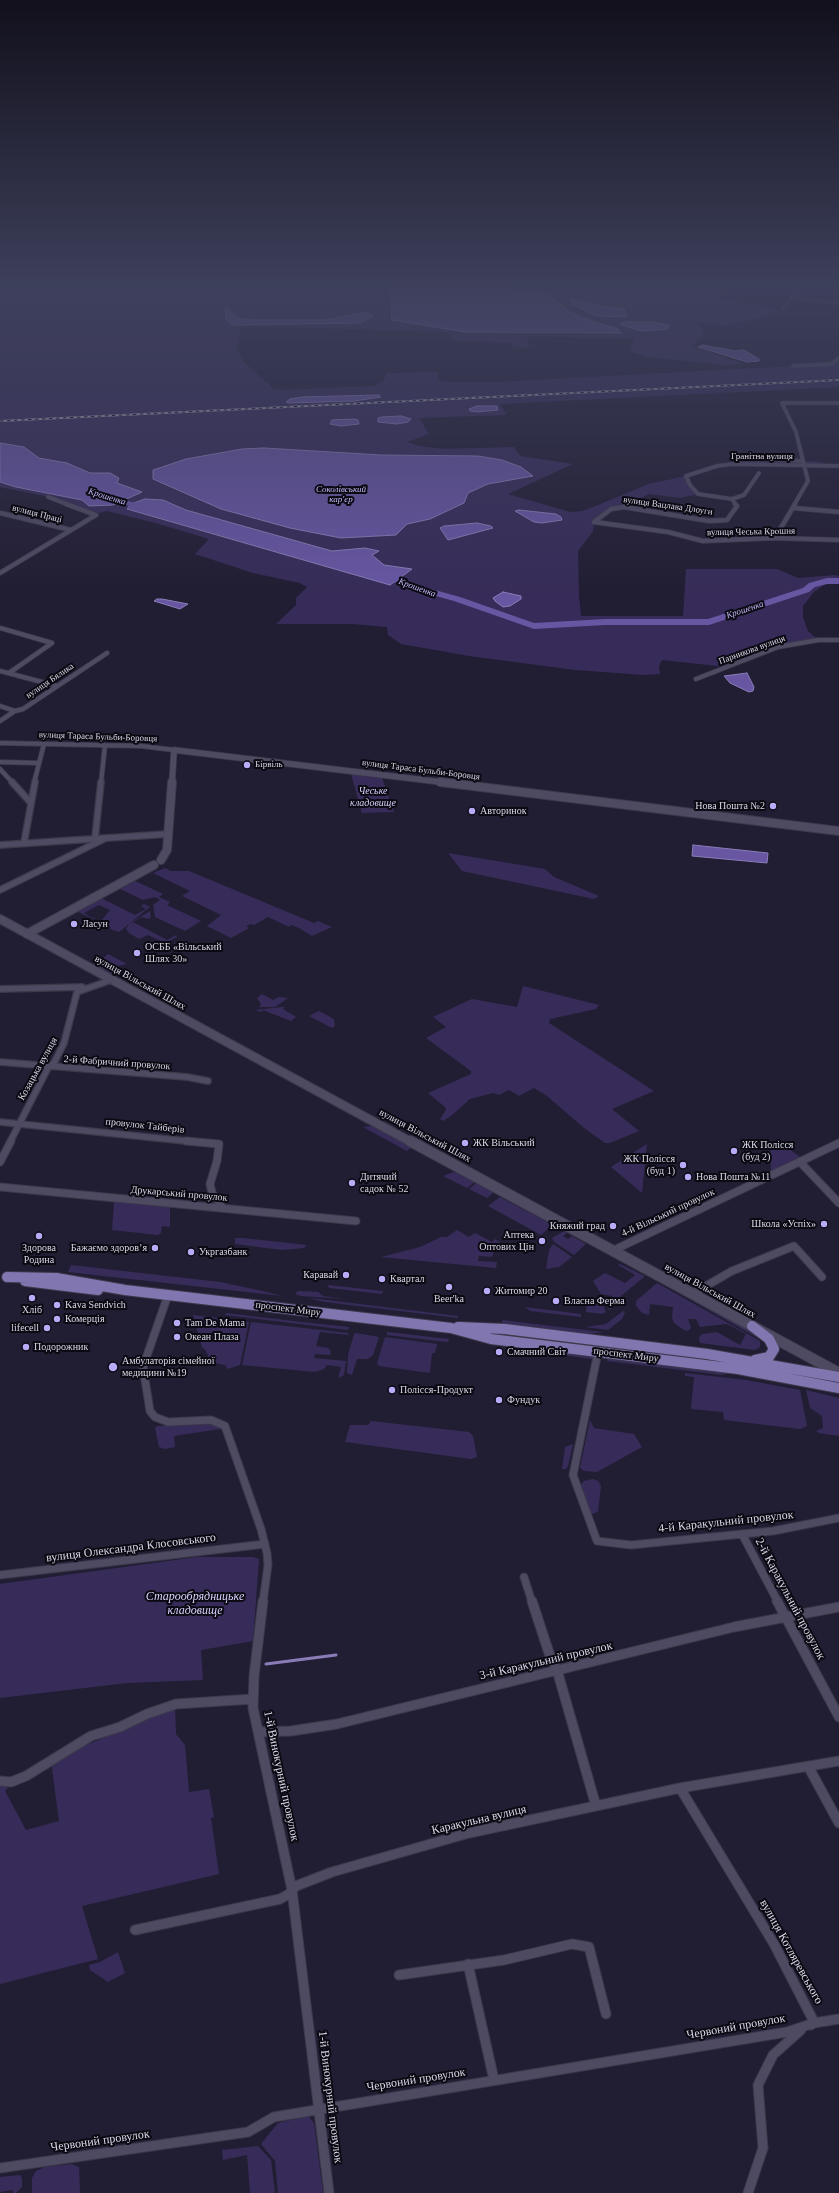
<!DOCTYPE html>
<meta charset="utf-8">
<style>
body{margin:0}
canvas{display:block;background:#211d33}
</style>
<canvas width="839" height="2193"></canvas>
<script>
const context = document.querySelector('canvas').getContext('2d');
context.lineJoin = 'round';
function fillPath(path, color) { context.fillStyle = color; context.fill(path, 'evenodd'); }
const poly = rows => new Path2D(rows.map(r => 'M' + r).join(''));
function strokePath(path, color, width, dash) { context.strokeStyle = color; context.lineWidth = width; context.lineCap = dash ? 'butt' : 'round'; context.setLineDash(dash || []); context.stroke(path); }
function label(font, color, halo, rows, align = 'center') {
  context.font = font + ' Georgia,serif'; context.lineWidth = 4; context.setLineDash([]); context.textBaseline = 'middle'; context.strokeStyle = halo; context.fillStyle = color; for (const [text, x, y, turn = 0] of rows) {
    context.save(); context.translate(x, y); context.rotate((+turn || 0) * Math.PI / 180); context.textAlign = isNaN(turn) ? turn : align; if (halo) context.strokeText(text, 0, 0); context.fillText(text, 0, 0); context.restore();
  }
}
const green = poly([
 [0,287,725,287,715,298,781,310,768,316,732,324,730,326,697,322,705,334,692,346,744,364,725,365,645,357,630,351,634,339,526,336,530,347,515,348,511,343,451,340,449,332,247,326,240,328,237,347,243,361,274,389,282,390,375,386,384,380,386,373,437,372,438,380,449,382,497,382,831,364,839,359,839,387,500,404,507,415,419,418,429,434,407,442,419,446,443,449,514,447,520,456,573,464,508,494,570,512,583,511,649,484,686,476,698,494,680,498,649,494,624,507,611,509,594,522,593,531,578,551,579,596,581,616,683,616,686,569,777,569,798,578,836,575,839,577,839,581,836,580,824,585,814,592,803,606,803,617,808,631,818,640,778,647,727,667,662,660,659,666,660,674,644,675,575,670,469,656,401,644,388,635,387,627,352,624,276,624,296,605,296,598,307,587,300,583,253,573,195,554,209,539,156,523,107,511,99,513,49,497,0,487,0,482,16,487,82,500,89,506,141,492,117,483,110,473,90,473,67,463,39,458,24,447,0,443],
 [264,448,381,455,478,456,502,460,521,467,532,476,488,484,468,493,464,503,430,519,407,524,396,535,342,538,290,528,153,470,186,459,242,449],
 [163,500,186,510,332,551,365,548,378,551,372,555,384,565,412,569,390,585,127,509,131,504],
 [735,457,820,462,832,466,733,464],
 [351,774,382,778,394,812,362,813],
 [448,853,545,869,554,877,599,896,594,899,462,871],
 [165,868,171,871,189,871,314,923,318,921,332,927,312,936,299,928,291,925,289,927,268,917,254,925,251,924,246,926,249,928,231,938,207,926,221,915,182,896,190,891,153,873],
 [133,880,163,894,159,897,170,902,167,905,201,921,185,931,155,917,153,905,160,900,155,897,143,900,118,888],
 [101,898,135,915,146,909,141,906,144,904,150,907,119,932,102,926,104,923,101,921,110,910,99,905,84,913,92,918,96,917,93,919,76,911],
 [150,911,151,917,149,919,142,917,133,922,167,940,176,935,177,937,165,943,148,935,139,939,129,933,126,929,129,924],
 [108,954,127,964,118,966,117,971,109,974,98,967,99,962],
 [523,986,599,1005,596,1009,550,1019,549,1023,654,1091,612,1109,639,1131,610,1143,605,1143,584,1128,547,1096,534,1088,519,1096,509,1090,499,1095,493,1093,470,1099,451,1116,443,1121,440,1119,446,1110,445,1107,428,1093,471,1074,471,1071,426,1038,446,1027,433,1017,472,999,517,1007],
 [262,994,273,1000,279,997,288,998,275,1007,259,1007,261,1004,257,998],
 [281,1007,285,1007,283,1009,296,1017,291,1021,263,1010,261,1012,255,1010],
 [319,1011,334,1019,335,1026,332,1028,309,1016],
 [372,1126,412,1147,407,1151,363,1127],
 [770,1141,778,1141,800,1157,771,1171],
 [647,1144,642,1193,611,1167],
 [456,1171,475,1182,467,1188,443,1176],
 [476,1183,494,1192,487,1198,469,1189],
 [500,1197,551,1224,551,1226,541,1235,488,1206],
 [114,1202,170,1207,170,1227,162,1226,161,1233,158,1235,112,1230],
 [457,1230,469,1237,475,1233,492,1242,495,1239,500,1242,501,1246,494,1251,492,1257,479,1256,478,1261,497,1262,496,1268,381,1257,420,1247,441,1237,447,1237],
 [564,1231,567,1233,563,1236,568,1239,572,1236,586,1244,574,1255,554,1242,552,1238],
 [235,1238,243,1238,307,1245,304,1248,282,1250,235,1244],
 [553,1244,572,1257,559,1267,546,1269,549,1250],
 [620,1264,645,1276,621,1296,620,1301,609,1310,605,1303,611,1304,612,1296,601,1294,593,1281,605,1273,625,1283,635,1275,618,1265],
 [71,1265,220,1282,263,1291,282,1296,68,1272],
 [661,1281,761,1337,765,1342,659,1282],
 [657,1283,760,1341,760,1347,755,1350,700,1343,699,1337,702,1334,717,1332,740,1345,746,1334,727,1324,700,1327,696,1319,688,1319,691,1328,688,1331,684,1330,674,1323,672,1318,673,1307,650,1304,649,1315,642,1313,636,1306,636,1301],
 [328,1285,383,1291,382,1294,329,1288],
 [298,1291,318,1292,323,1296,344,1299,301,1296,295,1294],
 [308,1298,319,1299,458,1316,458,1318,325,1302],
 [587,1298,593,1298,592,1302,602,1303,606,1312,602,1314,586,1312],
 [525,1307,581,1314,581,1317,530,1311],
 [623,1311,625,1312,622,1319,608,1330,585,1327,606,1324],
 [226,1313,302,1322,349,1327,348,1330,332,1328,225,1315],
 [193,1315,249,1322,240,1365,228,1369,225,1365,213,1363,210,1360,206,1351,202,1347],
 [503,1320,510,1321,603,1332,590,1334,502,1323],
 [251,1322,348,1333,349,1335,320,1332,316,1346,328,1348,331,1351,330,1355,315,1354,314,1358,346,1361,344,1375,338,1378,341,1367,327,1365,324,1369,315,1372,242,1365],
 [387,1332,388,1332,449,1339,448,1342,437,1341,387,1335],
 [356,1333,379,1337,373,1355,368,1359,357,1359,352,1375,347,1373,348,1355,354,1334],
 [385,1337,437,1344,435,1353,432,1353,430,1373,379,1366,377,1363],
 [515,1347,592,1357,592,1359,515,1349],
 [608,1359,693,1368,728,1373,722,1375,607,1361],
 [685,1373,746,1380,800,1390,807,1426,800,1429,724,1420,723,1412,691,1409,694,1377,685,1376],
 [806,1390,839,1398,839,1436,819,1433,816,1431,823,1428,822,1416,810,1408],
 [590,1420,594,1428,634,1434,642,1447,597,1472,584,1471,580,1468],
 [371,1421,469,1432,473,1436,477,1457,471,1459,345,1442,350,1425,368,1425],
 [207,1424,213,1424,220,1429,174,1436,175,1447,165,1449,159,1447,155,1428,157,1426],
 [573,1444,568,1466,566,1469,562,1469,565,1447],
 [593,1479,598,1481,601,1486,598,1512,592,1514,590,1514,580,1486,584,1481],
 [197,1557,253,1557,259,1559,253,1641,201,1650,203,1680,127,1683,0,1698,0,1584],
 [175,1708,176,1734,185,1745,189,1792,209,1789,214,1817,211,1818,219,1874,82,1906,98,1959,0,1984,0,1784,8,1788,5,1791,26,1830,59,1821,51,1761,72,1751],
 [118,1952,125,1973,108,1982,90,1970,89,1965,100,1962],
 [304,2117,309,2117,314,2123,323,2193,278,2193,275,2161,261,2144,278,2123],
 [258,2146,271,2160,275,2193,250,2193,247,2155,223,2160,222,2150],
 [71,2164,79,2167,80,2193,32,2193,32,2178,36,2171,45,2167],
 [20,2175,22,2178,22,2187,16,2193,13,2193,13,2190,0,2192,0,2177]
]);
const water = poly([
 [390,287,512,287,512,289,549,295,569,312,592,321,618,329,621,333,465,332,392,320,390,287],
 [570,298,600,306,624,309,626,317,596,316,572,304,570,298],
 [227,308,237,318,252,320,326,320,360,313,368,313,373,316,360,323,233,325,226,319,225,310,227,308],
 [625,322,653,322,669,325,668,329,641,331,621,325,621,323,625,322],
 [703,345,735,351,744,350,759,359,759,361,747,362,698,347,703,345],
 [379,395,381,397,354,401,288,403,286,402,290,399,302,397,379,395],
 [477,406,497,406,498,410,477,412,470,411,469,409,477,406],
 [401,416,411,419,408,422,397,424,378,422,378,418,382,417,401,416],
 [354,419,358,420,359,424,341,426,330,424,332,420,354,419],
 [0,443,24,447,39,458,67,463,90,473,110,473,119,478,117,483,142,492,113,505,89,506,82,500,16,487,0,482,0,443],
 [264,448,381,455,478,456,502,460,521,467,533,476,488,484,468,493,464,503,430,519,407,524,396,535,341,538,290,528,221,509,153,479,153,470,186,459,242,449,264,448],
 [145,499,163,500,186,510,332,551,365,548,379,551,372,555,384,565,412,569,390,585,127,509,131,504,145,499],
 [519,510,556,514,561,517,562,520,542,523,534,522,515,511,519,510],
 [477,523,491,526,493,528,448,540,440,528,444,526,477,523],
 [503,592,521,596,521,599,510,606,503,607,495,601,493,598,503,592],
 [157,599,162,599,188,604,180,609,154,601,157,599],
 [747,673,754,687,753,691,749,692,730,683,724,676,747,673],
 [693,845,768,853,767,863,692,856,693,845]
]);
const stream = poly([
 [266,1664,336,1655]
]);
const river = poly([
 [102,495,108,495,152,508,145,510,102,499,102,495],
 [378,571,384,571,413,584,460,597,534,623,605,619,708,619,803,588,809,583,827,578,839,578,839,584,827,584,815,587,809,592,709,625,605,625,534,629,454,601,407,588,378,575,378,571]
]);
const streetFar4 = poly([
 [714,298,719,296,725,287],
 [793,298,839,303],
 [783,309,800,287],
 [793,366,831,364,839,358],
 [735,457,802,461],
 [48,497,69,505],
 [732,499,698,494,690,485,686,476,717,466,733,464,839,466],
 [736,505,732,499,744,495,759,473],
 [794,505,808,481,796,432,782,403,839,403]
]);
const streetFar3 = poly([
 [794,508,839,512],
 [0,513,71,530],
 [594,522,668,532,703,541,775,538,839,540],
 [594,522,611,509,624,507,709,521,727,520,737,506,735,504],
 [775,538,795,504],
 [0,573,96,515,66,504],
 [0,628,52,643,9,673],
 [0,671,57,686],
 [696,679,778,647,818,640,839,640],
 [0,706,15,711],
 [0,721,15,711,23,709,107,653],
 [0,743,141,746,174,750],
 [0,762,38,763],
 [0,769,13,783],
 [34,783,44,744],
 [101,783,105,745]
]);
const streetFar2 = poly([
 [12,782,31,803],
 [95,838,101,782],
 [24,843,35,782],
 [0,845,168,834],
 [0,890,104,839],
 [0,989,82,987],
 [0,1062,187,1077,208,1081],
 [0,1122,196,1142],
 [10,1142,49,1066,54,1063,64,1043,77,992,111,980]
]);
const streetFar1 = poly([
 [186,1141,219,1144,217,1161,210,1184,212,1193,223,1208],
 [0,1162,11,1141],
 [800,1162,839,1203],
 [0,1187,356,1221],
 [614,1250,839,1143],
 [692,1294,732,1271,794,1246,822,1277],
 [168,1295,143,1367,150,1411,155,1417,168,1422,211,1420,225,1426,261,1529,267,1553,268,1565,263,1602],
 [598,1352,573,1475,597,1541,631,1545,773,1531,839,1518],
 [742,1534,778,1602],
 [0,1575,265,1544],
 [524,1577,532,1602]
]);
const street = poly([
 [263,1601,254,1676,253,1708,292,1890,329,2193],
 [532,1601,549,1653,557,1670,596,1806],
 [777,1601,839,1717],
 [258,1732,291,1731,337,1724,734,1627,839,1607],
 [808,1766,839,1823],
 [0,1781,11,1782,26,1776,91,1736,120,1727,147,1714,176,1704,253,1699],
 [680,1788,774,1944,812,2018,814,2023,811,2025],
 [135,1930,280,1899,289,1894,296,1886,332,1872,469,1833,680,1788,839,1761],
 [468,1964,494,2080],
 [399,1975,504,1960,572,1944,589,1947,606,2014],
 [0,2168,248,2132,274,2117,787,2032,814,2023,839,2019],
 [748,2193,763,2148,758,2085,773,2055,801,2030]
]);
const secondaryFar2 = poly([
 [172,783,174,750,449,783]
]);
const secondaryFar1 = poly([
 [440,782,839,831],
 [161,860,167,850,172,782],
 [0,919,411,1142],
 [27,934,154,865]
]);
const secondary = poly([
 [410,1141,839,1373]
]);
const primary = poly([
 [7,1277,56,1278,125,1290,451,1328,491,1339,738,1369,839,1388],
 [25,1281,98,1290],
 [752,1326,769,1339,774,1349,769,1357,755,1360],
 [458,1327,505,1329,707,1354,839,1377]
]);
const rail = poly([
 [0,421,839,380]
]);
const markers = [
 [247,765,4,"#b9abf7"],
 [773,806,4,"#b9abf7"],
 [472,811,4,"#b9abf7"],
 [74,924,4,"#b9abf7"],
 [137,953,4,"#b9abf7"],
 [465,1143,4,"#b9abf7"],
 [734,1151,4,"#b9abf7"],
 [683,1165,4,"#b9abf7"],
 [688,1177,4,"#b9abf7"],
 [352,1183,4,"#b9abf7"],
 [824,1224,4,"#b9abf7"],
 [613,1226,4,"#b9abf7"],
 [39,1236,4,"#b9abf7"],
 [542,1241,4,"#b9abf7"],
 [155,1248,4,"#b9abf7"],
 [191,1252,4,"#b9abf7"],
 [346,1275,4,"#b9abf7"],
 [382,1279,4,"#b9abf7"],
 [449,1287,4,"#b9abf7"],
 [487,1291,4,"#b9abf7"],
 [32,1298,4,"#b9abf7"],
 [556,1301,4,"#b9abf7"],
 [57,1305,4,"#b9abf7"],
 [57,1319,4,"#b9abf7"],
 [177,1323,4,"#b9abf7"],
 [47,1328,4,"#b9abf7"],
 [177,1337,4,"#b9abf7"],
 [26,1347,4,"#b9abf7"],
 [499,1352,4,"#b9abf7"],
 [113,1367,5,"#b9abf7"],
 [392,1390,4,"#b9abf7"],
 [499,1400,4,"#b9abf7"]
];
const farStreetnames = [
 ["Гранітна вулиця",762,457],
 ["вулиця Вацлава Длоуги",668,506,8],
 ["вулиця Праці",37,514,14],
 ["вулиця Чеська Крошня",751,532,-1],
 ["Парникова вулиця",752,650,-20],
 ["вулиця Бялика",50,681,-34],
 ["вулиця Тараса Бульби-Боровця",98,737,2],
 ["вулиця Тараса Бульби-Боровця",421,770,7]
];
const farWaternames = [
 ["Соколівський",341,490],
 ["кар'єр",341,500],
 ["Крошенка",107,497,17],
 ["Крошенка",417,588,20],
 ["Крошенка",745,610,-19]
];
const farPoinames = [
 ["Бірвіль",255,765]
];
const parkNames = [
 ["Чеське",373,791],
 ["кладовище",373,803]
];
const poiNames = [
 ["Нова Пошта №2",765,806,"right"],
 ["Авторинок",480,811],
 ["Ласун",82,924],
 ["ОСББ «Вільський",145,947],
 ["Шлях 30»",145,959],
 ["ЖК Вільський",473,1143],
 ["ЖК Полісся",742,1145],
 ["(буд 2)",742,1157],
 ["ЖК Полісся",675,1159,"right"],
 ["(буд 1)",675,1171,"right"],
 ["Дитячий",360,1177],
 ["садок № 52",360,1189],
 ["Нова Пошта №11",696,1177],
 ["Школа «Успіх»",816,1224,"right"],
 ["Княжий град",605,1226,"right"],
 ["Аптека",534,1235,"right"],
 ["Оптових Цін",534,1247,"right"],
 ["Здорова",39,1248,"center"],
 ["Родина",39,1260,"center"],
 ["Бажаємо здоровʼя",147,1248,"right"],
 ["Укргазбанк",199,1252],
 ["Каравай",338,1275,"right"],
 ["Квартал",390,1279],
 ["Житомир 20",495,1291],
 ["Beer'ka",449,1299,"center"],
 ["Власна Ферма",564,1301],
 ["Kava Sendvich",65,1305],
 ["Хліб",32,1310,"center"],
 ["Комерція",65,1319],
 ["Tam De Mama",185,1323],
 ["lifecell",39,1328,"right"],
 ["Океан Плаза",185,1337],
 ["Подорожник",34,1347],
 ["Смачний Світ",507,1352],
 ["Амбулаторія сімейної",122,1361],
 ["медицини №19",122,1373],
 ["Полісся-Продукт",400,1390],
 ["Фундук",507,1400]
];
const streetNames = [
 ["вулиця Вільський Шлях",140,983,29],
 ["2-й Фабричний провулок",117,1063,4],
 ["Козацька вулиця",38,1069,-61],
 ["провулок Тайберів",145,1126,6],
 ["вулиця Вільський Шлях",425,1136,28],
 ["Друкарський провулок",179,1194,5],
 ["4-й Вільський провулок",668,1213,-25],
 ["вулиця Вільський Шлях",710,1291,29],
 ["проспект Миру",288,1309,7],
 ["проспект Миру",626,1355,7]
];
const nearStreetnames = [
 ["4-й Каракульний провулок",726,1522,-6],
 ["вулиця Олександра Клосовського",131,1548,-7],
 ["2-й Каракульний провулок",790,1599,62],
 ["3-й Каракульний провулок",546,1661,-13],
 ["1-й Винокурний провулок",281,1776,78],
 ["Каракульна вулиця",479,1820,-13],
 ["вулиця Котляревського",791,1952,61],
 ["Червоний провулок",736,2027,-10],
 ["Червоний провулок",416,2080,-9],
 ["1-й Винокурний провулок",330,2097,83],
 ["Червоний провулок",100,2141,-8]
];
const nearParknames = [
 ["Старообрядницьке",195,1597],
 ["кладовище",195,1611]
];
fillPath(green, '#372c59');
fillPath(water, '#6856a3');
strokePath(water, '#8a7db7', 1);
strokePath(stream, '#8a7db7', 3);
fillPath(river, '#6856a3');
strokePath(streetFar4, '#3d394b', 4.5);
strokePath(streetFar3, '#3d394b', 5.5);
strokePath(streetFar2, '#3d394b', 8);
strokePath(streetFar1, '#3d394b', 9);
strokePath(street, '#3d394b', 11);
strokePath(secondaryFar2, '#3d394b', 7);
strokePath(secondaryFar1, '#3d394b', 10);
strokePath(secondary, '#3d394b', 12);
strokePath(primary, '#3d394b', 12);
strokePath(streetFar4, '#4e4a62', 3.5);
strokePath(streetFar3, '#4e4a62', 4);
strokePath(streetFar2, '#4e4a62', 5.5);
strokePath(streetFar1, '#4e4a62', 7);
strokePath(street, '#4e4a62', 9);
strokePath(secondaryFar2, '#4e4a62', 5.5);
strokePath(secondaryFar1, '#4e4a62', 8);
strokePath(secondary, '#4e4a62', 10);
strokePath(primary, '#8276b1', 10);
strokePath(rail, '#a8a6b6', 2);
strokePath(rail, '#0b0912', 1, [3.5]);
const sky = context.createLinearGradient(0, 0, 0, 594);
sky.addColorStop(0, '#12101c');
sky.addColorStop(0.48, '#3d405b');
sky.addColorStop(1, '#3d405b00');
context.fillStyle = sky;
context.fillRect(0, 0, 839, 594);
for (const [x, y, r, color] of markers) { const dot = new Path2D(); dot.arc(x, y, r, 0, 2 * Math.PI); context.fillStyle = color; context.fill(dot); strokePath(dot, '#0b0912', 1.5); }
label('9px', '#dad8e6', '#0b0912', farStreetnames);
label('italic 9px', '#c4b9f9', '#0b0912', farWaternames);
label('9px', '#dad8e6', '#0b0912', farPoinames, 'left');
label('italic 10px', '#dad3ff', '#0b0912', parkNames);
label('10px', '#dad8e6', '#0b0912', poiNames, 'left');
label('10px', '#dad8e6', '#0b0912', streetNames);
label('12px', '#dad8e6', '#0b0912', nearStreetnames);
label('italic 12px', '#dad3ff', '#0b0912', nearParknames);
</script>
